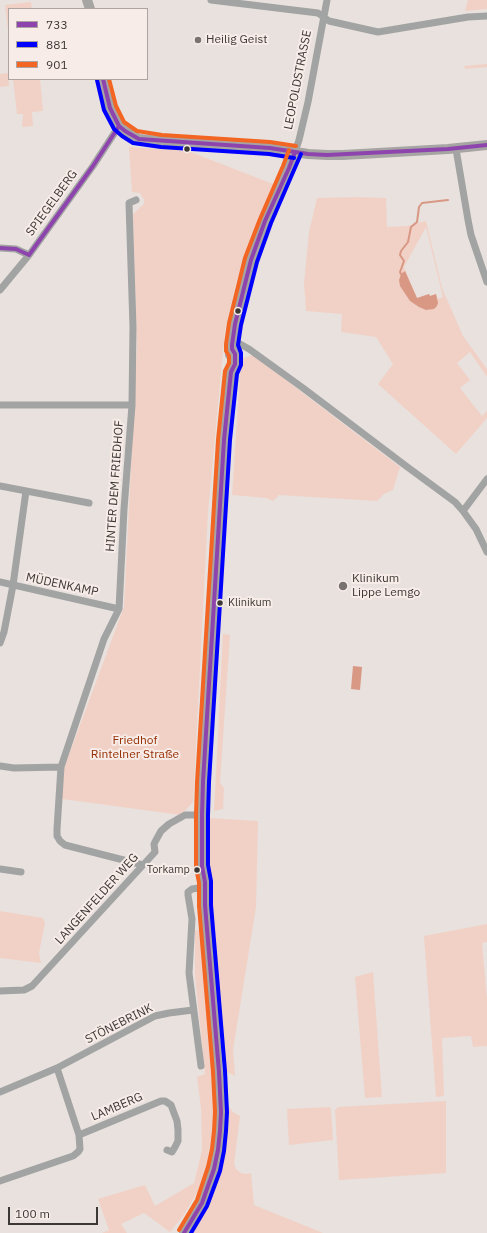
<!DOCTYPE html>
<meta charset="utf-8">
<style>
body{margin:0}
#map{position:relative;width:487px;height:1233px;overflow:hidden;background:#e8e1de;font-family:"IBM Plex Sans",sans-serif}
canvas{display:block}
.legend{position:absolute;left:8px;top:8px;width:140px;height:72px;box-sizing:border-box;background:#f8ece8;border:1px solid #ada4a1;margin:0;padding:5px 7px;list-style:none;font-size:12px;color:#3c3836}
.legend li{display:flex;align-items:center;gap:8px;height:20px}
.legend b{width:20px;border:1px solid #ada4a1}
.scale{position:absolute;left:8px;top:1207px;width:90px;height:18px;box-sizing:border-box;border:2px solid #3c3836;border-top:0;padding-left:5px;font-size:12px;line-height:14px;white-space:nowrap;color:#3c3836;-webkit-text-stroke:3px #f8ece8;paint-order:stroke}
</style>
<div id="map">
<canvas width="487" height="1233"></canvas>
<ul class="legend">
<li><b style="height:5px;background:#8e44ad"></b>733</li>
<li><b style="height:5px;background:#00f"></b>881</li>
<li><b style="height:5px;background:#f26522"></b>901</li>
</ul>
<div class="scale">100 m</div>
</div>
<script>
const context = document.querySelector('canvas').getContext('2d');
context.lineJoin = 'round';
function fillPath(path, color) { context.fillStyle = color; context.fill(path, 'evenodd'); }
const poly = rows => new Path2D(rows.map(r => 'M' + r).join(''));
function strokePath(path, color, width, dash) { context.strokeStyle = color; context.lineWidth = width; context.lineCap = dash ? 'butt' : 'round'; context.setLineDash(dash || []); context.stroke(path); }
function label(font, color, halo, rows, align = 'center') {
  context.font = font + ' "IBM Plex Sans",sans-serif'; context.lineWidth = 4; context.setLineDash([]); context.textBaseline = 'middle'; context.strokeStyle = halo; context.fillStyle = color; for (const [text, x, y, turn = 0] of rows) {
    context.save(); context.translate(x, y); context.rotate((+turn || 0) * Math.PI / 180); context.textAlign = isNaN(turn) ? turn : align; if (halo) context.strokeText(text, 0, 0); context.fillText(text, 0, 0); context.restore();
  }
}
const green = poly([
 [468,0,487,0,487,9,465,11],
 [31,2,32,9,9,9,9,38,5,5],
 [487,64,487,67,465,69,464,66],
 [8,73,9,86,0,87,0,74],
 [13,79,40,79,43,111,32,112,33,126,22,127,23,114,17,114],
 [129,147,188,151,273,184,245,256,236,283,225,330,208,512,193,802,181,815,62,799,64,768,124,607,137,347,133,214,144,204,144,200,140,193,132,192],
 [358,197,386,198,387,227,407,226,426,221,442,288,463,336,487,369,487,377,470,352,457,363,470,380,460,388,482,416,487,411,487,418,456,454,378,384,393,364,376,337,341,332,342,314,306,311,304,283,309,232,317,198],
 [426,227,443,297,438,299,436,294,430,296,429,294,417,298,404,267],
 [253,355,400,467,393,490,384,494,377,501,279,495,273,501,266,498,232,495,241,359],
 [223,634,230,635,220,783,224,788,223,809,214,811],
 [208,818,258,821,256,907,233,1050,235,1076,223,1070,208,855],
 [0,911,43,918,45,923,39,953,41,963,0,958],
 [487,924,487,942,482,943,487,999,487,1046,473,1047,471,1036,442,1038,444,1096,436,1097,424,936],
 [195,930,201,930,213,1072,214,1129,208,1163,199,1189,183,1216,170,1232,144,1213,121,1224,127,1233,102,1233,109,1230,98,1199,145,1185,155,1206,194,1183,202,1150,201,1108,197,1077,205,1074,195,975],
 [373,972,382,1097,365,1098,355,977],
 [225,1100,227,1100,229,1107,233,1112,240,1116,234,1164,236,1169,241,1173,245,1174,251,1173,254,1205,323,1233,188,1233,208,1199],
 [446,1101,446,1173,339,1180,335,1110,338,1107],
 [330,1107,331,1109,333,1140,289,1145,287,1109]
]);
const water = poly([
 [405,271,417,298,429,294,430,296,436,294,438,303,437,306,434,309,426,310,419,307,410,301,400,286,399,280,401,274],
 [353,666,362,667,360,690,351,689]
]);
const stream = poly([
 [401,274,400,272,404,261,400,255,401,251,408,242,411,227,417,222,419,207,422,203,448,200]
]);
const minor = poly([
 [211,0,318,13,329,21,378,32,468,17,487,16],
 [456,149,468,220,471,235,487,282],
 [295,152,299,140,308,102,327,0],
 [136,200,129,203,133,327,132,405,124,509,119,609,104,639,61,767,57,829,57,836,60,841,65,845,143,865],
 [0,248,16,249,29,255],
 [0,290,29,255,93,166,119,126],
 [232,345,240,344,249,349,303,388,406,466,455,502,463,511,476,529,487,552],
 [0,405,132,405],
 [0,486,89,503],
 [463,511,487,479],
 [0,582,119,609],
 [0,643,4,632,13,585,26,491],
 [0,766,14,768,61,767],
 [0,869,21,872],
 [0,991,24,990,32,986,155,852,154,844,156,840,161,831,169,824,185,815,202,815],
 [201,1066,189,973,192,919,188,895,188,892,192,889,205,887],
 [0,1092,57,1068,155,1016,169,1013,193,1010],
 [79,1135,161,1101,165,1101,171,1105,177,1121,178,1130,178,1141,175,1147,172,1152,167,1150],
 [0,1181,73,1156,78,1152,80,1149,79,1135,57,1068]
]);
const primary = poly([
 [87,0,90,9],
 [103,79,105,90,110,108,119,126,125,131,139,139,161,141,270,148,308,154,327,155,343,155,448,149,487,145],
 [230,355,232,349,235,324,251,260,265,221,289,168,295,152],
 [205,882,202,861,203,782,224,440,231,372,235,364,235,354,232,349],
 [184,1233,202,1203,214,1169,218,1150,220,1131,221,1112,205,905,206,877]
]);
const bus1 = poly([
 [103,79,110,108,119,126,125,131,139,139,270,148,308,154,327,155,448,149,487,145],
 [0,248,16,249,29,255],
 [29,255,93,166,119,126],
 [184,1233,202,1203,214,1169,218,1150,220,1131,221,1112,219,1072,205,905,205,882,202,866,202,815,203,782,224,440,231,372,235,364,235,354,232,349,232,345,235,324,251,260,265,221,289,168,295,152]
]);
const bus2 = poly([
 [97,80,104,110,114,129,122,136,133,143,161,147,269,154,294,158],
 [191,1233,207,1206,220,1171,224,1151,226,1131,227,1112,225,1071,211,905,211,881,208,865,208,815,209,782,230,440,237,374,241,365,241,353,238,345,241,325,257,262,271,223,294,170,301,154]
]);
const bus3 = poly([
 [109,79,116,106,124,122,137,131,162,135,270,142,296,146],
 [179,1230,197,1200,208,1167,212,1149,214,1131,215,1112,213,1072,199,906,199,883,196,867,196,815,197,782,218,440,225,371,229,363,229,356,226,351,226,344,229,323,245,258,260,219,283,166,289,150]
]);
const markers = [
 [198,40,4,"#787371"],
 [187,149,3.5,"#3c3836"],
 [238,311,3.5,"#3c3836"],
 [343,586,5,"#787371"],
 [220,603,3.5,"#3c3836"],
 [197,870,3.5,"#3c3836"]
];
const busNames = [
 ["Klinikum",228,603],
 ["Torkamp",190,870,"right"]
];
const poiNames = [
 ["Heilig Geist",206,40],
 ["Klinikum",352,579],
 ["Lippe Lemgo",352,593]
];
const streetNames = [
 ["LEOPOLDSTRASSE",298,80,-79],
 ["SPIEGELBERG",52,203,-54],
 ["HINTER DEM FRIEDHOF",115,486,-86],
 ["MÜDENKAMP",62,585,12],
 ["LANGENFELDER WEG",97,899,-48],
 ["STÖNEBRINK",119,1024,-27],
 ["LAMBERG",117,1107,-23]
];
const parkNames = [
 ["Friedhof",135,741],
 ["Rintelner Straße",135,755]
];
fillPath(green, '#f1d1c6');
fillPath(water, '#d89884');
strokePath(stream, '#d89884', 2);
strokePath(minor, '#a2a3a3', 7);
strokePath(primary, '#a7a5a4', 10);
strokePath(bus1, '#8e44ad', 4);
strokePath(bus2, '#00f', 4);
strokePath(bus3, '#f26522', 4);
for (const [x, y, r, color] of markers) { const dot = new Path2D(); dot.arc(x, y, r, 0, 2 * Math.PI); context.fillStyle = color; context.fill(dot); strokePath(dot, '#f8ece8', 1.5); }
label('11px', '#3c3836', '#f8ece8', busNames, 'left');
label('12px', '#3c3836', '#f8ece8', poiNames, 'left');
label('12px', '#3c3836', '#f8ece8', streetNames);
label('12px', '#962e00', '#f8ece8', parkNames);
</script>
